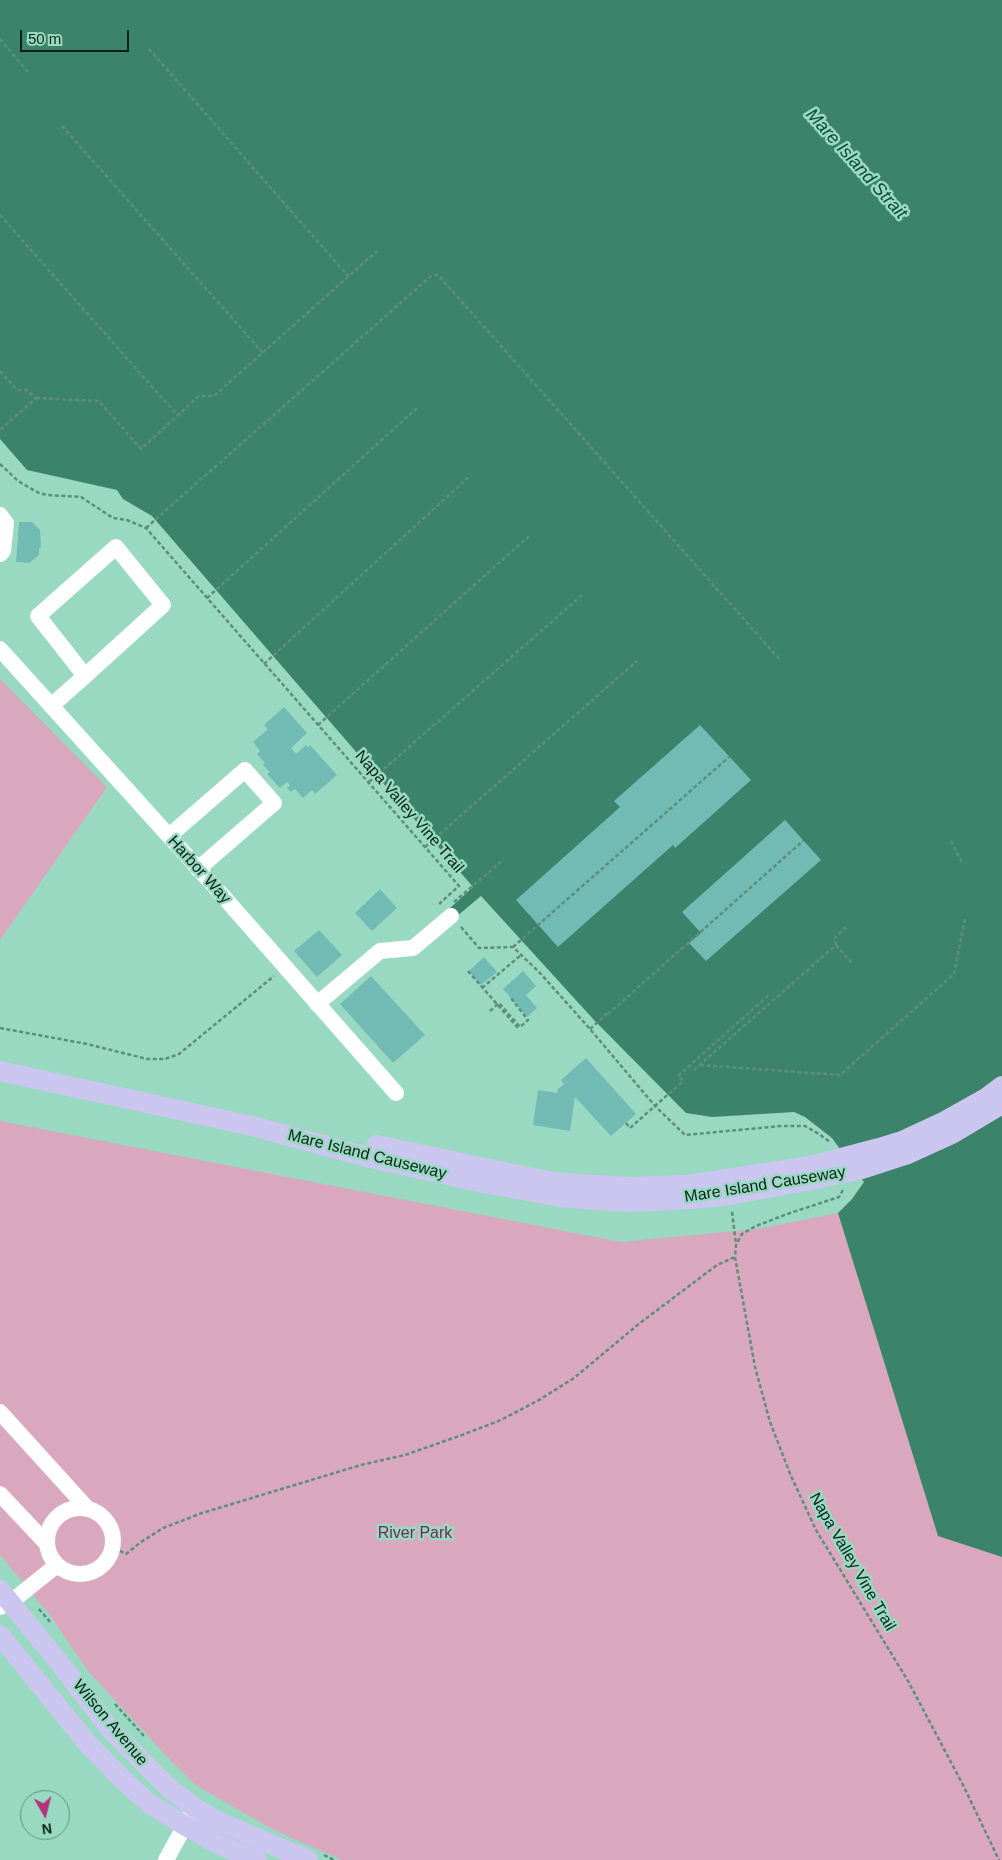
<!DOCTYPE html>
<style>
body{margin:0}
#map{position:relative;width:1002px;height:1860px;overflow:hidden;background:#99d9c1;font-family:Arial,sans-serif}
canvas{display:block}
.north{position:absolute;left:20px;top:1790px;width:50px;height:50px;box-sizing:border-box;background:#99d9c1;border:1px solid #5f907e;border-radius:50%;rotate:172deg;font-size:14px;font-weight:700;line-height:20px;text-align:center;color:#07221a}
.north::after{content:'';display:block;margin:auto;width:18px;height:22px;background:#b5337e;clip-path:polygon(50% 0,100% 100%,50% 72%,0 100%)}
.scale{position:absolute;left:20px;top:30px;width:109px;height:22px;box-sizing:border-box;border:2px solid #07221a;border-top:0;padding-left:6px;font-size:15px;line-height:18px;white-space:nowrap;color:#07221a;-webkit-text-stroke:4px #99d9c1;paint-order:stroke}
</style>
<div id="map">
<canvas width="1002" height="1860"></canvas>
<div class="north">N</div>
<div class="scale">50 m</div>
</div>
<script>
const context = document.querySelector('canvas').getContext('2d');
context.lineJoin = 'round';
function fillPath(path, color) { context.fillStyle = color; context.fill(path, 'evenodd'); }
const poly = rows => new Path2D(rows.map(r => 'M' + r).join(''));
function strokePath(path, color, width, dash) { context.strokeStyle = color; context.lineWidth = width; context.lineCap = dash ? 'butt' : 'round'; context.setLineDash(dash || []); context.stroke(path); }
function label(font, color, halo, rows, align = 'center') {
  context.font = font + ' Arial,sans-serif'; context.lineWidth = 5; context.setLineDash([]); context.textBaseline = 'middle'; context.strokeStyle = halo; context.fillStyle = color; for (const [text, x, y, turn = 0] of rows) {
    context.save(); context.translate(x, y); context.rotate((+turn || 0) * Math.PI / 180); context.textAlign = isNaN(turn) ? turn : align; if (halo) context.strokeText(text, 0, 0); context.fillText(text, 0, 0); context.restore();
  }
}
const green = poly([
 [0,679,107,787,0,940],
 [943,993,1002,1413,1002,1860,342,1860,276,1831,197,1786,173,1763,88,1671,49,1614,0,1555,0,1121,621,1242,757,1229,838,1213,852,1199,864,1182,832,1138,805,1117]
]);
const water = poly([
 [0,0,1002,0,1002,1557,938,1536,838,1213,852,1199,864,1182,832,1138,805,1117,794,1112,712,1117,686,1113,594,1020,481,896,456,917,449,909,473,887,152,516,123,499,117,490,27,470,0,439]
]);
const building = poly([
 [19,522,32,522,40,530,41,548,39,548,39,555,29,563,16,562],
 [284,707,307,733,291,748,296,754,306,745,308,748,310,745,337,775,315,794,312,790,303,798,295,789,291,792,287,788,290,785,287,782,280,788,267,774,270,772,263,765,265,763,257,754,260,751,253,742,268,729,264,725],
 [700,725,751,780,675,848,673,845,558,947,516,900,620,807,614,801],
 [785,820,821,860,706,961,689,943,701,933,682,912],
 [380,889,397,908,372,931,355,913],
 [319,930,342,955,317,977,294,951],
 [484,957,497,972,481,985,469,971],
 [523,971,536,986,526,995,537,1008,527,1017,503,989],
 [371,976,425,1035,393,1063,340,1004],
 [586,1058,636,1114,611,1136,575,1097,570,1131,533,1125,538,1090,557,1093,558,1089,564,1084,561,1080]
]);
const path = poly([
 [0,39,28,72],
 [149,49,348,276],
 [62,126,263,353],
 [0,215,178,416],
 [0,371,17,390,26,390,36,398,0,430],
 [36,398,99,401,141,449,199,396,214,396,377,251],
 [0,464,18,481,39,493,48,495,81,497,113,518,127,520,146,528,459,886,440,903,441,904],
 [146,528,431,276,438,275,780,660],
 [207,598,417,408],
 [264,664,471,475],
 [318,725,529,536],
 [369,782,582,595],
 [951,841,962,863],
 [425,847,637,661],
 [454,902,504,859],
 [461,927,479,948,513,947,540,973,590,1029,655,1106,685,1135,781,1126,805,1126,819,1134,830,1142],
 [836,945,852,963],
 [513,947,729,757],
 [468,971,518,1028],
 [482,988,521,955],
 [490,1011,499,1003,520,1027,528,1020,511,998],
 [608,1014,803,841],
 [0,1028,87,1044,147,1059,165,1059,179,1054,274,976],
 [590,1029,608,1013],
 [700,1065,840,1075,954,974,965,919],
 [694,1070,836,945,835,938,846,927],
 [678,1076,769,995],
 [626,1123,630,1128,655,1106,683,1081,678,1076],
 [843,1190,839,1197,790,1213,756,1226,742,1234,736,1245,735,1257,755,1367,770,1422,791,1476,816,1530,908,1681,963,1785,999,1860],
 [732,1212,736,1244],
 [114,1548,126,1554,141,1542,163,1528,202,1513,361,1465,405,1455,462,1435,501,1420,539,1400,574,1378,640,1323,717,1265,735,1257],
 [39,1609,51,1623],
 [115,1704,145,1737],
 [324,1855,334,1860]
]);
const minor = poly([
 [0,515,6,523,3,551,0,554],
 [0,649,215,887,396,1093],
 [51,706,85,676,163,605,116,547,38,616,85,676],
 [169,836,245,770,274,803,198,869],
 [317,1004,380,951,413,948,451,916],
 [0,1412,87,1508],
 [0,1494,47,1544],
 '47 1541a33 33 0 1 1 66 0a33 33 0 1 1-66 0Z',
 [0,1607,11,1602,57,1565],
 [166,1860,190,1816]
]);
const major = poly([
 [0,1071,252,1126,371,1158,489,1184,560,1197,627,1202,690,1199,731,1195,816,1179,862,1169,908,1154,952,1134,1002,1104],
 [377,1145,527,1177,562,1183,627,1187,688,1185,811,1166,879,1148,902,1141,945,1121,986,1098,1002,1086],
 [0,1590,58,1661,111,1730,169,1788,195,1808,217,1821,308,1860],
 [0,1635,87,1743,125,1782,150,1804,184,1825,220,1845,257,1860]
]);
const streetNames = [
 ["Napa Valley Vine Trail",409,812,49],
 ["Harbor Way",199,870,48],
 ["Mare Island Causeway",367,1155,14],
 ["Mare Island Causeway",765,1185,-9],
 ["Napa Valley Vine Trail",852,1562,60],
 ["Wilson Avenue",110,1723,50]
];
const parkNames = [
 ["River Park",415,1534]
];
const waterNames = [
 ["Mare Island Strait",856,164,48]
];
fillPath(green, '#d9a7be');
fillPath(water, '#3c836c');
fillPath(building, '#72bbb5');
strokePath(path, '#5d8e7c', 2.5, [4, 2.5]);
strokePath(minor, '#fff', 16);
strokePath(major, '#cbc6ef', 20);
label('16px', '#07221a', '#99d9c1', streetNames);
label('16px', '#732b52', '#99d9c1', parkNames);
label('italic 18px', '#0b4838', '#99d9c1', waterNames);
</script>
